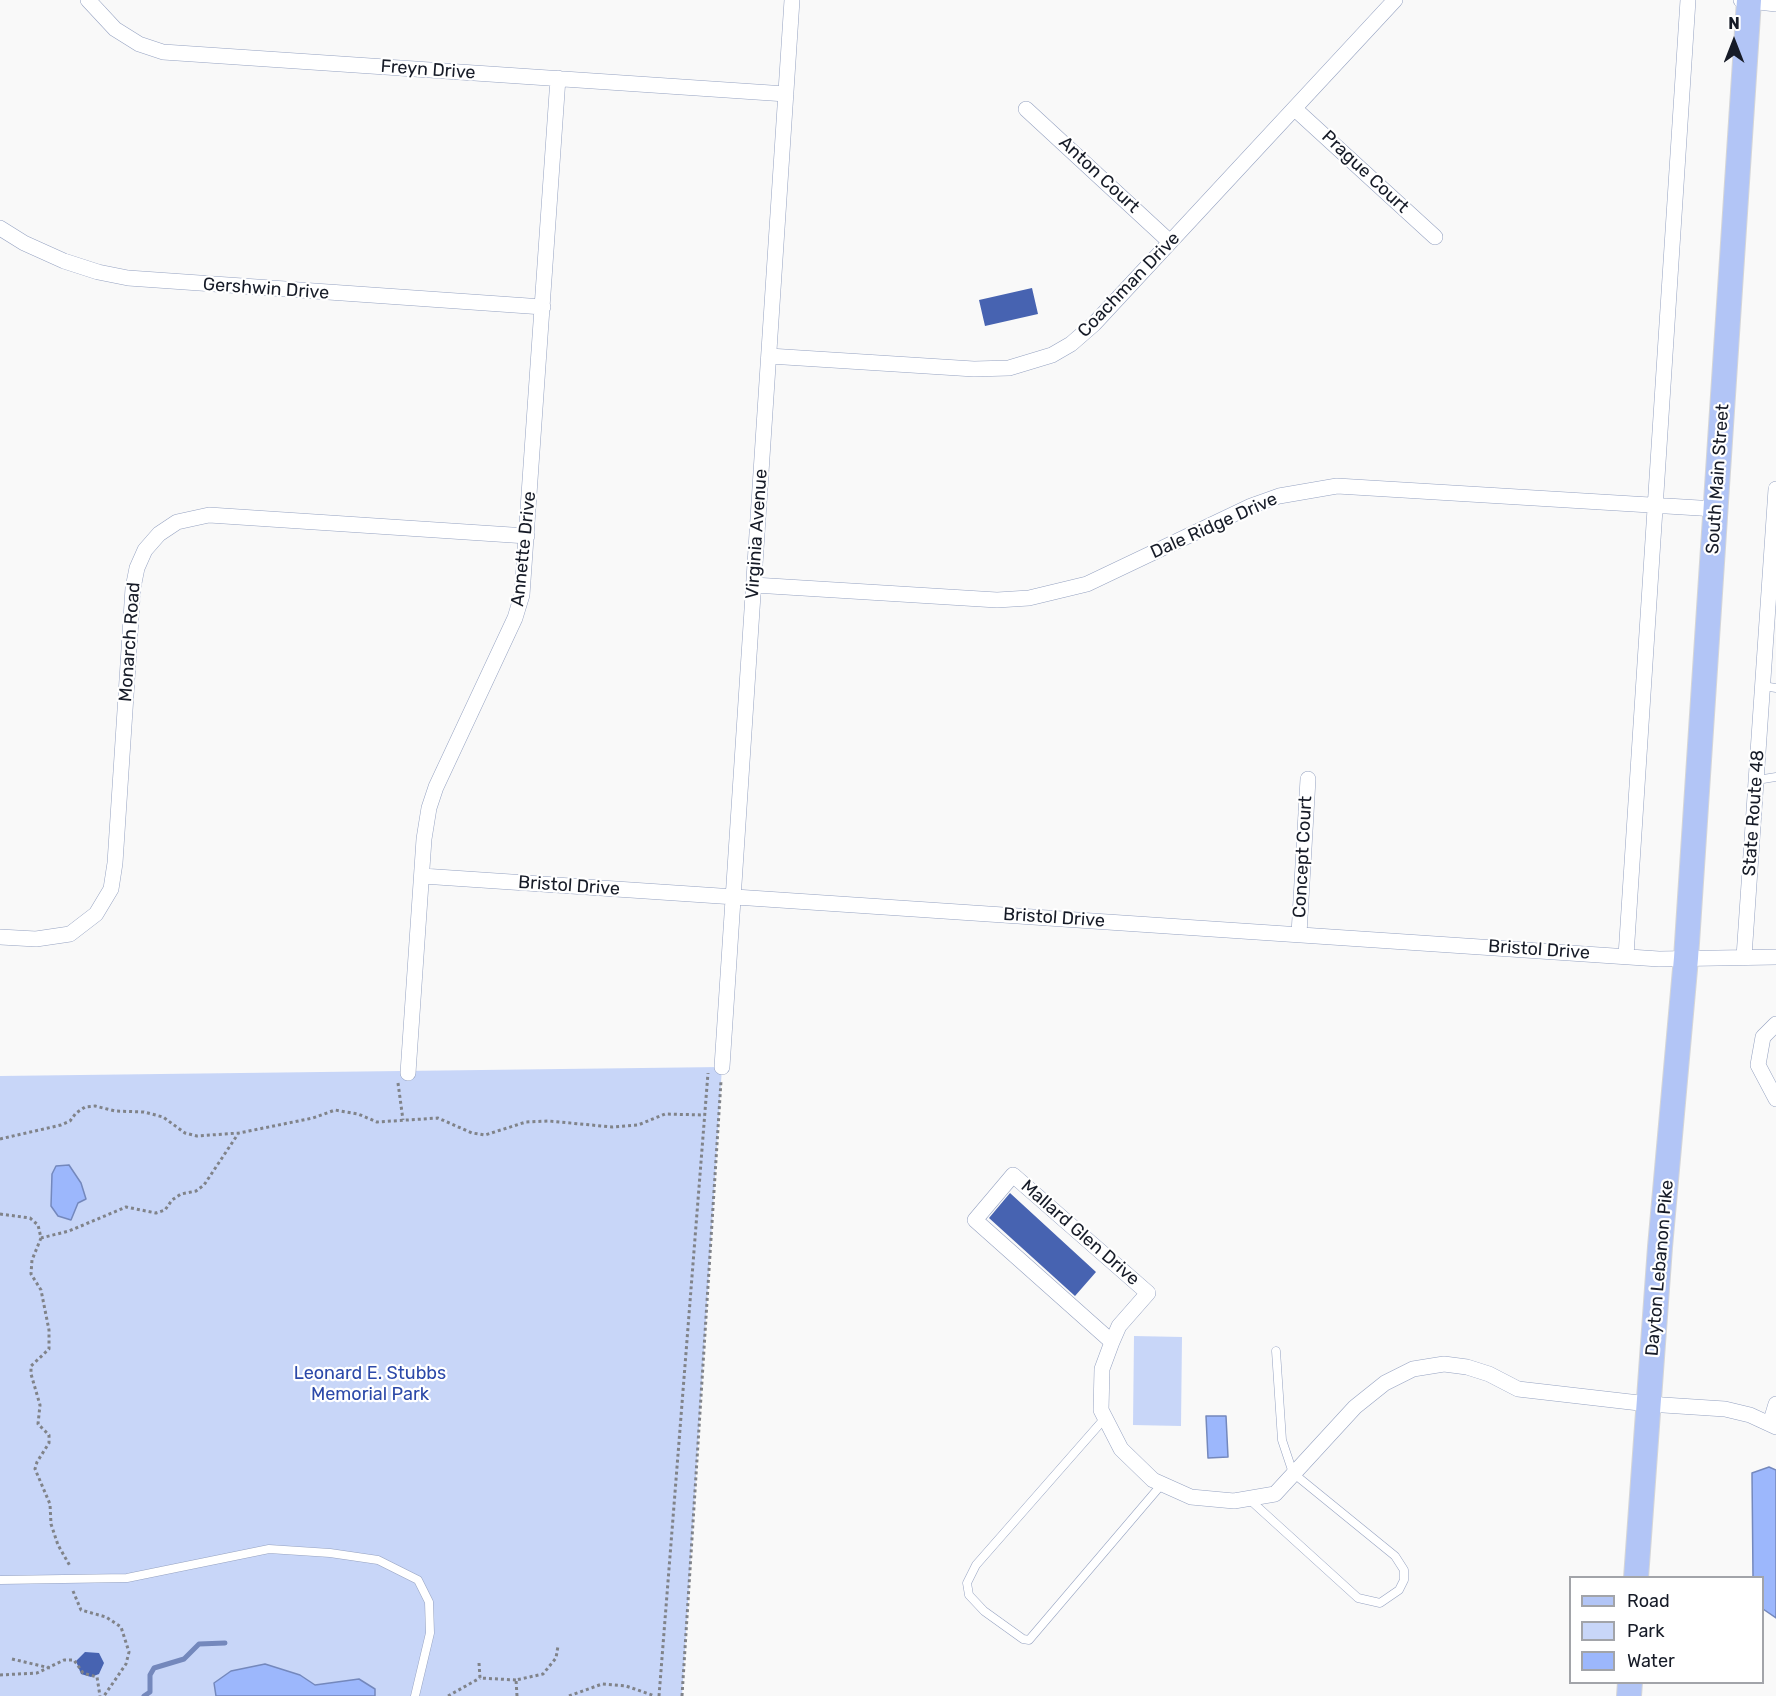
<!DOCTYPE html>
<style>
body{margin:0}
#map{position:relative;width:1776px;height:1696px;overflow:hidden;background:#f9f9f9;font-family:Rubik,sans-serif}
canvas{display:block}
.legend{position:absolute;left:1569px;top:1576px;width:195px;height:108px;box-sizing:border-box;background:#fff;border:2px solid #a2a4a9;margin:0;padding:8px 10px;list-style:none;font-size:18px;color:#161b27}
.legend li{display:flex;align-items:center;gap:12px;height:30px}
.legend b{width:30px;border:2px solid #a2a4a9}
.north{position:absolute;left:1704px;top:12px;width:60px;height:60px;-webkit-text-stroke:4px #fff;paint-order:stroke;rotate:0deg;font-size:16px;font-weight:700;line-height:24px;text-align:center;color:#161b27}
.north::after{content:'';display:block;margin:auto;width:21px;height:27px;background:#161b27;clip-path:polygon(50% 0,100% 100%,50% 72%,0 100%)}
</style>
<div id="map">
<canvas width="1776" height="1696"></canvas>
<ul class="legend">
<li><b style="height:8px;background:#b2c5f6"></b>Road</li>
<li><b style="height:16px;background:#c8d6f8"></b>Park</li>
<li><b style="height:16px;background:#9cb7fc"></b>Water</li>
</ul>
<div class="north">N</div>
</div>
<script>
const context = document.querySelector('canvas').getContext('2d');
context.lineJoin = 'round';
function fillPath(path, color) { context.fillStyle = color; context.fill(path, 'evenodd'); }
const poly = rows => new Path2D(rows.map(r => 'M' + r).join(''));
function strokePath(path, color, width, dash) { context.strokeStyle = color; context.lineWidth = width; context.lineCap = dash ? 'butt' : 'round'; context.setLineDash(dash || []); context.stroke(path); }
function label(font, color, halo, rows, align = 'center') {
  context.font = font + ' Rubik,sans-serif'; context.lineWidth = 4.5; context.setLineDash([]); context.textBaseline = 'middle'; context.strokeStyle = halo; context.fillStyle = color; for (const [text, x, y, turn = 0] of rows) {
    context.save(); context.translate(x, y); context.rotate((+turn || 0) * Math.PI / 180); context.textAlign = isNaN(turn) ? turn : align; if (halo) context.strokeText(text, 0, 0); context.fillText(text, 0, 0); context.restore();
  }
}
const green = poly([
 [722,1067,682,1696,0,1696,0,1076],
 [1134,1336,1182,1337,1181,1426,1133,1425]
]);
const water = poly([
 [69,1165,81,1183,86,1199,78,1203,71,1220,58,1216,51,1206,52,1174,56,1166,69,1165],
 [1206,1416,1226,1416,1228,1457,1208,1458,1206,1416],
 [1769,1467,1776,1470,1776,1618,1763,1609,1762,1578,1753,1577,1752,1473,1769,1467],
 [265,1664,300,1675,315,1685,359,1679,375,1689,375,1696,216,1696,214,1683,231,1671,265,1664]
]);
const stream = poly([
 [144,1696,150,1692,150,1675,154,1668,184,1659,199,1644,225,1643]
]);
const building = poly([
 [1032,288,1038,314,985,326,979,300],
 [1010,1193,1096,1272,1075,1296,989,1218],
 [85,1652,99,1653,104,1663,99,1674,91,1677,81,1674,76,1661]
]);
const path = poly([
 [398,1083,403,1120],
 [0,1139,61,1125,70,1121,76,1113,85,1107,95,1106,115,1111,144,1112,163,1117,185,1133,197,1136,239,1133,313,1118,335,1110,358,1114,377,1122,438,1118,472,1133,485,1135,526,1122,549,1121,612,1127,638,1125,665,1114,704,1115],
 [0,1214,30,1218,38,1225,41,1238,69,1231,126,1207,156,1213,165,1210,172,1200,181,1194,196,1191,204,1185,238,1134],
 [41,1238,32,1260,31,1274,41,1290,49,1330,49,1349,31,1366,31,1374,40,1405,38,1424,49,1435,49,1443,37,1462,35,1469,50,1504,51,1524,58,1545,70,1566],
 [73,1591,81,1610,106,1617,121,1627,129,1652,126,1664,104,1696],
 [12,1659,50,1668],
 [479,1663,480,1678,516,1680],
 [0,1675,37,1673,64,1660,74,1660,83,1673,97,1677,100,1696],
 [448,1696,480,1678],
 [517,1696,516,1680,543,1674,556,1658,558,1646],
 [569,1696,602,1684,626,1686,655,1696],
 [659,1696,708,1073],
 [682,1696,721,1081]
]);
const lane = poly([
 [1763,686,1776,688],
 [1757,780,1776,777],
 [1105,1418,976,1565,967,1583,969,1595,984,1611,1023,1639,1029,1640,1162,1484],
 [1250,1500,1358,1598,1380,1603,1399,1590,1404,1580,1404,1570,1395,1556,1293,1473,1282,1440,1276,1351],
 [0,1580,127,1578,269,1549,330,1553,378,1560,418,1580,429,1602,430,1633,415,1696]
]);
const street = poly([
 [88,0,115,29,139,44,163,52,786,94],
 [1741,0,1776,4],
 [1026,109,1170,242],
 [1295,109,1435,237],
 [0,228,24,243,64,261,98,272,128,278,543,307],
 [769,356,974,369,1009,368,1052,355,1071,344,1094,324,1395,0],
 [754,585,997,600,1029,598,1087,584,1251,506,1279,496,1337,486,1716,509],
 [422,876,1659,959,1776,957],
 [1299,934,1308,779],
 [0,937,36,939,70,934,96,914,111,889,115,863,133,588,137,568,145,550,159,534,177,522,209,515,527,536],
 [1626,956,1688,0],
 [1744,957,1776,489],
 [1776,1024,1763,1037,1758,1065,1776,1099],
 [722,1067,792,0],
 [408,1073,424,839,429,808,436,787,515,618,522,595,558,78],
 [1112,1342,975,1220,1013,1175,1148,1293,1119,1326,1112,1342,1102,1369,1101,1410,1121,1449,1153,1480,1191,1497,1234,1501,1275,1494,1355,1407,1385,1383,1413,1369,1444,1364,1467,1367,1489,1374,1518,1389,1648,1404,1725,1409,1750,1415,1776,1427],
 [1770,1424,1776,1404]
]);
const primary = poly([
 [1636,1578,1660,1247,1686,958,1749,0],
 [1629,1696,1630,1682]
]);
const streetNames = [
 ["Freyn Drive",428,70,4],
 ["Prague Court",1365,172,43],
 ["Anton Court",1099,175,43],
 ["Coachman Drive",1129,285,-46],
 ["Gershwin Drive",266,289,4],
 ["South Main Street",1718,479,-86],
 ["Dale Ridge Drive",1214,526,-24],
 ["Virginia Avenue",757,534,-86],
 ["Annette Drive",524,549,-84],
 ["Monarch Road",130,642,-86],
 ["State Route 48",1754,813,-86],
 ["Concept Court",1303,857,-87],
 ["Bristol Drive",569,886,4],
 ["Bristol Drive",1054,918,4],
 ["Bristol Drive",1539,950,4],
 ["Mallard Glen Drive",1080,1233,41],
 ["Dayton Lebanon Pike",1660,1268,-85]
];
const parkNames = [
 ["Leonard E. Stubbs",370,1374],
 ["Memorial Park",370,1395]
];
fillPath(green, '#c8d6f8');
fillPath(water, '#9cb7fc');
strokePath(water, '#7488bc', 1.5);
strokePath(stream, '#7488bc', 5);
fillPath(building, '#4763b1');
strokePath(lane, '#95a2c1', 9);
strokePath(street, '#95a2c1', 16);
strokePath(primary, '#d5d6d8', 26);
strokePath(path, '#808389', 3, [3, 3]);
strokePath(lane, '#fff', 8);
strokePath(street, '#fff', 15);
strokePath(primary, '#b2c5f6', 24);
label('18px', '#161b27', '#fff', streetNames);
label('18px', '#2c49a9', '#fff', parkNames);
</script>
